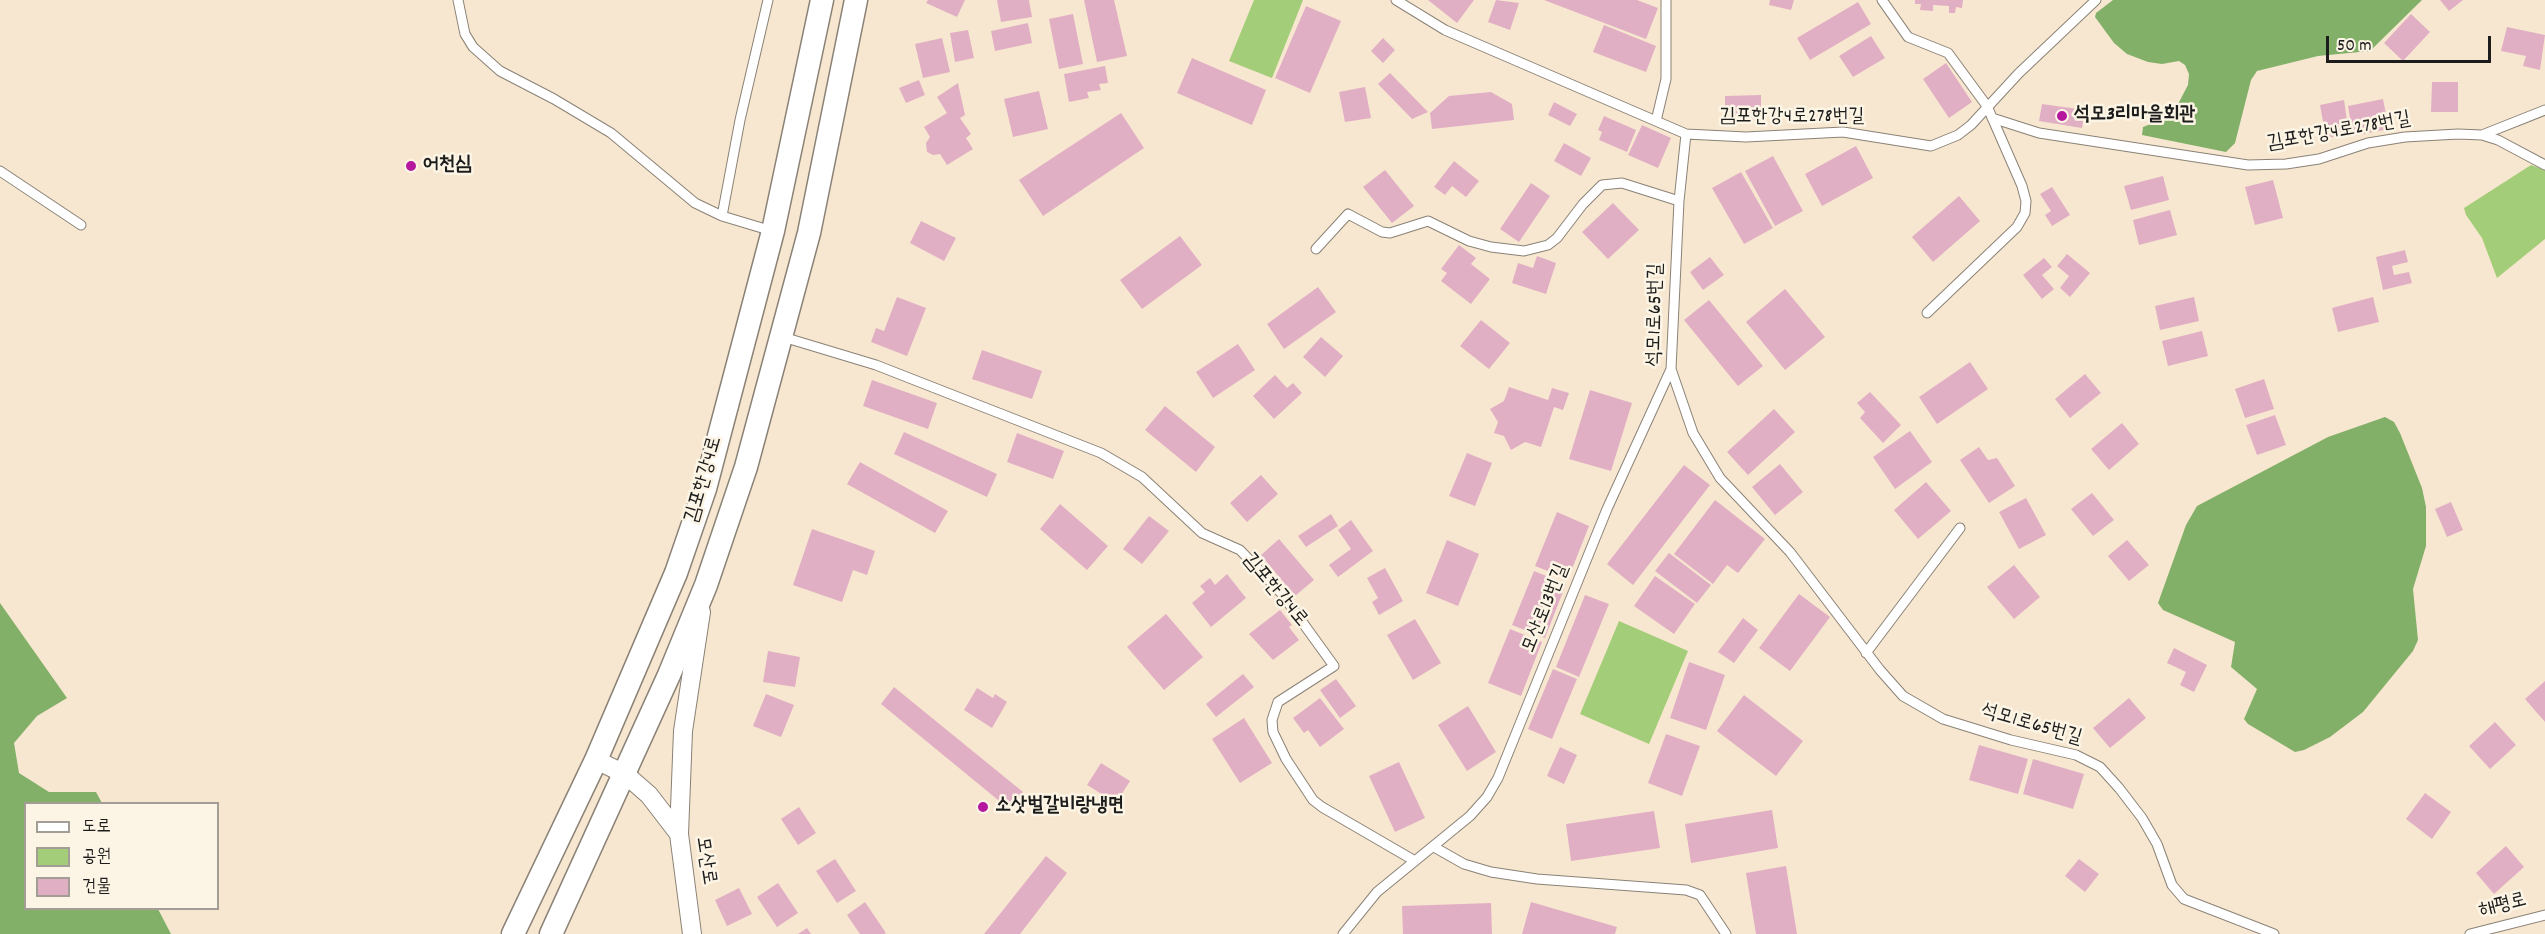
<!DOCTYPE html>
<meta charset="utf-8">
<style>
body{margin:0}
#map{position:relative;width:2545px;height:934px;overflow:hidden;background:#f8e7d0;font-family:Dekko,"Poor Story",sans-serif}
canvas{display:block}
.legend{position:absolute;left:24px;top:802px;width:195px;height:108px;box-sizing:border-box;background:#fcf5e5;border:2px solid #a29e95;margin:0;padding:8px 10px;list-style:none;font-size:18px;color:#1c1c1c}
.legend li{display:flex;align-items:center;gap:12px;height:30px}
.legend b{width:30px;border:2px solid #a29e95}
.scale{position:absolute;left:2326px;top:36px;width:165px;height:27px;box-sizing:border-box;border:3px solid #1c1c1c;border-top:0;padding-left:8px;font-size:18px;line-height:21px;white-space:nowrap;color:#1c1c1c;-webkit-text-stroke:4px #fcf5e5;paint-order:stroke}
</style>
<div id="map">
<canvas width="2545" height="934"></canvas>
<ul class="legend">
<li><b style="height:8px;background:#fff"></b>도로</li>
<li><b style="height:16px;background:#a3cd78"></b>공원</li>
<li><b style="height:16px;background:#e1afc4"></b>건물</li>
</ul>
<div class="scale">50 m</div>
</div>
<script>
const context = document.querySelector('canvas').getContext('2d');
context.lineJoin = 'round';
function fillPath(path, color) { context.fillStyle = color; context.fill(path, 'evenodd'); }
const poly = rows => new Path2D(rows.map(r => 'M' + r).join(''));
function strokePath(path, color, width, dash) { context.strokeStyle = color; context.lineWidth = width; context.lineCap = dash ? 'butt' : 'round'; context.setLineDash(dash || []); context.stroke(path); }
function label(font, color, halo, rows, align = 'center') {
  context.font = font + ' Dekko,"Poor Story",sans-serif'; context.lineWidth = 5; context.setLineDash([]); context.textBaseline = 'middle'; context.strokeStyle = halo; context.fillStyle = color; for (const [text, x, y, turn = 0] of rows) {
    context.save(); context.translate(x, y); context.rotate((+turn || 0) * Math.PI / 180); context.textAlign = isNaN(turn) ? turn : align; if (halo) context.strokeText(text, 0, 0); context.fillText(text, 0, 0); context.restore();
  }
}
const green = poly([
 [1254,0,1303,0,1272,78,1229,61],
 [2531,165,2545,170,2545,239,2497,278,2482,238,2466,215,2464,208],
 [1619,621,1688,651,1649,744,1580,714]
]);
const forest = poly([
 [2113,0,2422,0,2370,51,2318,56,2257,71,2251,80,2235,143,2226,152,2142,135,2143,127,2161,120,2177,106,2188,85,2189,74,2185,65,2179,61,2162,64,2148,62,2127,54,2114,43,2095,17,2096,13],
 [2385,417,2394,422,2400,433,2422,488,2426,507,2426,546,2413,589,2418,640,2413,651,2363,712,2330,737,2304,750,2295,752,2248,724,2244,719,2257,689,2231,667,2235,642,2163,610,2158,603,2186,525,2197,506,2328,437],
 [0,603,67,698,37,716,14,743,19,773,49,792,96,792,102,803,26,804,26,908,158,909,171,934,0,934]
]);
const building = poly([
 [928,0,965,0,957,17,926,3],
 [997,0,1029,0,1032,17,1001,22],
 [1084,0,1114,0,1127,56,1097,62],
 [1428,0,1474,0,1457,23],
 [1496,0,1519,3,1510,30,1488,22],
 [1544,0,1637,0,1658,8,1646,39],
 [1770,0,1794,0,1791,10,1769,5],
 [1915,0,1963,0,1962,8,1956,7,1955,13,1949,13,1949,6,1933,5,1933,11,1920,10,1921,4,1915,4],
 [2440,0,2463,0,2449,11],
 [1858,2,1871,24,1810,60,1797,38],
 [1306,6,1341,21,1310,93,1275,78],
 [1073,14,1083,64,1059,69,1049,19],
 [2411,14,2430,32,2403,61,2384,43],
 [1028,23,1032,43,995,51,991,31],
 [1604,25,1656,46,1646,72,1593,52],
 [2507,27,2545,35,2540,70,2523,66,2526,56,2501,51],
 [968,30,974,58,955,62,950,33],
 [1871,36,1885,58,1853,77,1839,56],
 [942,38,950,72,923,78,915,44],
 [1383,38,1395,50,1383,63,1371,51],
 [1192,58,1266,90,1252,125,1177,93],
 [1946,63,1972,102,1949,118,1923,79],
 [1105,66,1108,83,1099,84,1101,90,1087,92,1089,98,1069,102,1064,74],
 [1390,73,1428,112,1412,119,1378,84],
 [919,80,925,95,906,103,899,88],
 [2432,82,2458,82,2458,112,2431,112],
 [958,83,965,115,960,118,971,134,966,138,973,149,947,165,940,154,933,155,927,152,926,143,930,137,924,127,947,113,937,97],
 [1365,87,1371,118,1345,122,1339,92],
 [1039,91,1048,129,1013,137,1004,99],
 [1491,92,1512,104,1514,120,1432,129,1430,113,1449,96],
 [1761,95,1761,119,1725,120,1725,96],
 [2383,99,2389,129,2353,136,2348,106],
 [2344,100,2349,134,2326,138,2320,105],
 [1554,102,1577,114,1570,126,1548,115],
 [2042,104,2085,110,2082,128,2039,121],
 [1121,113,1144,148,1043,216,1019,180],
 [1604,116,1636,130,1627,152,1599,140,1602,132,1598,130],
 [1642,125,1671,138,1658,168,1628,155],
 [1564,143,1591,158,1581,176,1554,161],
 [1856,146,1873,178,1822,206,1805,174],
 [1773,156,1803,211,1775,226,1745,171],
 [1454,161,1479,181,1466,197,1452,186,1445,195,1434,187],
 [1385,170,1414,206,1392,223,1363,187],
 [1741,172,1773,228,1744,244,1712,188],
 [2163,176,2169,200,2131,210,2124,186],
 [2273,180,2283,218,2255,225,2245,187],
 [1531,183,1550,196,1519,242,1500,229],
 [2052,187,2070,215,2052,226,2045,215,2051,211,2040,194],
 [1959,196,1980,221,1933,262,1912,237],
 [1613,203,1639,230,1608,259,1582,232],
 [2170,210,2177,235,2139,245,2133,220],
 [921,221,956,238,944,261,910,243],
 [1180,236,1202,265,1142,309,1120,280],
 [1459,245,1476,258,1471,264,1490,279,1471,304,1441,281,1447,273,1441,269],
 [2405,250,2408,262,2392,266,2394,275,2409,272,2412,283,2383,290,2376,257],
 [2067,254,2090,273,2070,297,2060,288,2069,276,2057,266],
 [1537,256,1556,263,1546,294,1512,283,1518,263,1533,268],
 [1710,257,1724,275,1703,290,1690,272],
 [2044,258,2052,267,2042,275,2054,289,2042,299,2023,275],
 [1318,287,1336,312,1284,349,1267,324],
 [1785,289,1825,337,1785,370,1746,322],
 [897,297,926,308,907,356,871,342,876,328,884,331],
 [2194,297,2199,321,2160,330,2155,306],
 [2373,297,2379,322,2338,332,2332,308],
 [1709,300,1763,366,1738,386,1684,320],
 [1481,320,1510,343,1489,369,1460,346],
 [2202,331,2208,356,2168,366,2162,341],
 [1321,337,1343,356,1325,377,1303,357],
 [1238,344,1255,370,1213,398,1196,372],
 [982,350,1042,371,1032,399,972,379],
 [1970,362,1988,389,1937,424,1919,397],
 [2085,374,2101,393,2070,418,2055,399],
 [1275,375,1287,388,1293,383,1302,393,1274,419,1253,396],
 [2264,379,2274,409,2245,418,2235,389],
 [872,380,937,403,928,429,863,406],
 [1509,387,1548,400,1552,388,1569,393,1563,410,1554,407,1541,447,1525,442,1511,450,1504,436,1494,433,1498,422,1490,409,1504,401],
 [1590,390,1632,403,1611,471,1569,459],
 [1870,392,1901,425,1883,443,1860,418,1865,412,1857,403],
 [1165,406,1215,447,1196,472,1145,430],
 [1774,409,1795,432,1748,475,1727,452],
 [2275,415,2286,445,2257,455,2246,425],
 [2122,423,2139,444,2109,470,2091,449],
 [1910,431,1932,462,1895,489,1873,457],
 [904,432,997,474,987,497,894,454],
 [1017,433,1064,451,1053,479,1007,462],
 [1979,447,1988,460,1997,458,2015,486,1989,503,1960,460],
 [1467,453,1492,463,1475,506,1449,496],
 [860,462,948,511,935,533,847,484],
 [1780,464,1803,492,1775,515,1752,487],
 [1684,465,1710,485,1633,585,1607,564],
 [1261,475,1278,494,1247,522,1230,503],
 [1926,482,1951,511,1918,539,1894,510],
 [2092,493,2114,520,2093,536,2071,509],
 [2026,498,2046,535,2019,549,1999,512],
 [1715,500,1765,539,1738,573,1727,565,1713,584,1674,554],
 [2451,502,2463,530,2447,537,2435,509],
 [1060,504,1108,546,1087,570,1040,529],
 [1557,512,1589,526,1568,579,1535,566],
 [1331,514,1338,526,1306,547,1298,536],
 [1149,516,1169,531,1142,564,1123,549],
 [1351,520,1373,551,1338,577,1329,565,1351,549,1338,530],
 [812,529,875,551,867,575,853,570,842,602,793,585],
 [1279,539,1314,580,1295,596,1261,555],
 [1447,540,1479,554,1458,606,1426,593],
 [2127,540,2149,565,2129,581,2108,556],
 [1669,553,1711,585,1697,603,1655,571],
 [2014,565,2040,597,2014,619,1987,587],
 [1385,568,1403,601,1379,615,1372,602,1378,598,1367,578],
 [1534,571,1566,584,1545,638,1512,625],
 [1227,574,1246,598,1211,627,1192,603,1205,592,1200,586,1210,578,1215,585],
 [1655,576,1695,604,1674,634,1634,606],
 [1799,594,1830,617,1790,671,1759,648],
 [1585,595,1609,604,1579,677,1556,667],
 [1280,610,1292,625,1289,627,1299,640,1273,660,1249,634],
 [1166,614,1203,657,1164,690,1127,647],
 [1743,618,1758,630,1734,663,1718,652],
 [1415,619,1441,663,1413,680,1387,635],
 [1510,629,1542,642,1521,696,1488,683],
 [2174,648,2207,665,2194,692,2180,685,2186,672,2167,663],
 [768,651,800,657,795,687,763,682],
 [1689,662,1725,675,1706,730,1670,718],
 [1553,669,1577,679,1552,739,1528,729],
 [1243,674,1254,687,1216,717,1206,704],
 [1336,679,1356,706,1340,718,1320,690],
 [2545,681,2545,722,2525,699],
 [894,687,1023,792,1009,809,881,704],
 [977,688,993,698,995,694,1007,702,992,728,964,710],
 [766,694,794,705,781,737,753,726],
 [1744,695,1803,741,1776,776,1717,731],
 [1320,698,1344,729,1320,747,1308,730,1304,733,1293,718],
 [2129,698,2146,718,2110,748,2093,728],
 [1468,706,1496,752,1467,771,1438,725],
 [1244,718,1272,763,1240,783,1212,739],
 [2495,722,2516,745,2490,769,2469,746],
 [1666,734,1700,746,1682,796,1648,783],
 [1979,745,2028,759,2018,794,1969,780],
 [1560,747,1577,755,1564,784,1547,776],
 [2033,759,2084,774,2073,809,2023,794],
 [1399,762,1425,818,1395,832,1369,776],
 [1101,763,1130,781,1116,803,1087,785],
 [2425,793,2451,812,2432,839,2406,819],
 [799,807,816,833,798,845,781,819],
 [1772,810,1778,848,1691,863,1685,824],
 [1654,811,1660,848,1571,861,1566,824],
 [2506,846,2524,867,2494,894,2476,873],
 [1046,856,1067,873,1020,934,984,934],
 [835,859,856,891,837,903,816,871],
 [2079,859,2099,874,2085,892,2065,876],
 [1786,866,1797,934,1756,934,1746,873],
 [778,883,798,913,777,927,757,897],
 [739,888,752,914,727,926,715,900],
 [865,902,886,933,884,934,860,934,847,915],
 [1531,902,1617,927,1615,934,1522,934],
 [1491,903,1492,934,1403,934,1402,906],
 [807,928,811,934,798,934]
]);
const service = poly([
 [458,0,465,34,473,47,500,71,554,99,611,133,695,203,722,216,772,231],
 [1396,0,1445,30,1686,134,1746,137,1843,132,1931,146,1958,135,1971,125,2019,73,2096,0],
 [1882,0,1908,37,1948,53,1987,106,2022,186,2026,201,2025,213,2017,227,1927,313],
 [1992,118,2039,133,2248,165,2286,164,2319,159,2368,143,2405,137,2458,134,2482,135,2498,140,2545,165],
 [1656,121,1666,79,1666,0],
 [1686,134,1679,201,1671,369,1693,433,1720,478,1790,552,1880,670,1903,696,1943,719,2011,740,2076,755,2100,767,2119,788,2142,818,2157,844,2172,885,2184,899,2274,934],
 [2482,135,2545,110],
 [0,171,81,225],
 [722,216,740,120,768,0],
 [1316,249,1348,214,1382,232,1390,233,1428,221,1469,241,1491,247,1524,251,1548,245,1557,238,1583,204,1602,185,1622,183,1679,201],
 [783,337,876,365,1101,453,1142,477,1202,533,1240,550,1282,594,1334,666,1278,702,1272,720,1273,732,1286,759,1313,800,1322,807,1415,861],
 [1866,653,1960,528],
 [1434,847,1464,864,1491,872,1537,879,1686,890,1700,895,1726,934],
 [1343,934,1377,892,1470,816,1487,797,1498,778,1607,509,1671,369],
 [2470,934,2545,915]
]);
const minor = poly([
 [596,760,625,774,649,795,679,834,692,934],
 [679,834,683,731,701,612]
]);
const tertiary = poly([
 [513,934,596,760,676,573,705,489,773,231,822,0],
 [551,934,669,675,706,585,746,467,809,233,856,0]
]);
const markers = [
 [2062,116,6,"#b5179e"],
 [411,166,6,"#b5179e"],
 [983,807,6,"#b5179e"]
];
const poiNames = [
 ["석모3리마을회관",2074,116],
 ["어천심",423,166],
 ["소삿벌갈비랑냉면",995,807]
];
const streetNames = [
 ["김포한강4로278번길",1792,118],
 ["김포한강4로278번길",2339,133,-10],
 ["석모1로65번길",1657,315,-89],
 ["김포한강4로",705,480,-74],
 ["김포한강4로",1274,591,50],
 ["모산로13번길",1547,609,-68],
 ["석모1로65번길",2031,726,16],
 ["모산로",704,861,81],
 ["해평로",2503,907,-14]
];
fillPath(green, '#a3cd78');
fillPath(forest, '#82b068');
fillPath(building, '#e1afc4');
strokePath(service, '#8a8276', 11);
strokePath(minor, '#8a8276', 20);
strokePath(tertiary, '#8a8276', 25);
strokePath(service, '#fff', 9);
strokePath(minor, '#fff', 18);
strokePath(tertiary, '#fff', 22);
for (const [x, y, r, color] of markers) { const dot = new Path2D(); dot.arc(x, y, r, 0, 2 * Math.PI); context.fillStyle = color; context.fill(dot); strokePath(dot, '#fcf5e5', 2); }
label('bold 20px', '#1c1c1c', '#fcf5e5', poiNames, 'left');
label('20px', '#1c1c1c', '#fcf5e5', streetNames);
</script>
